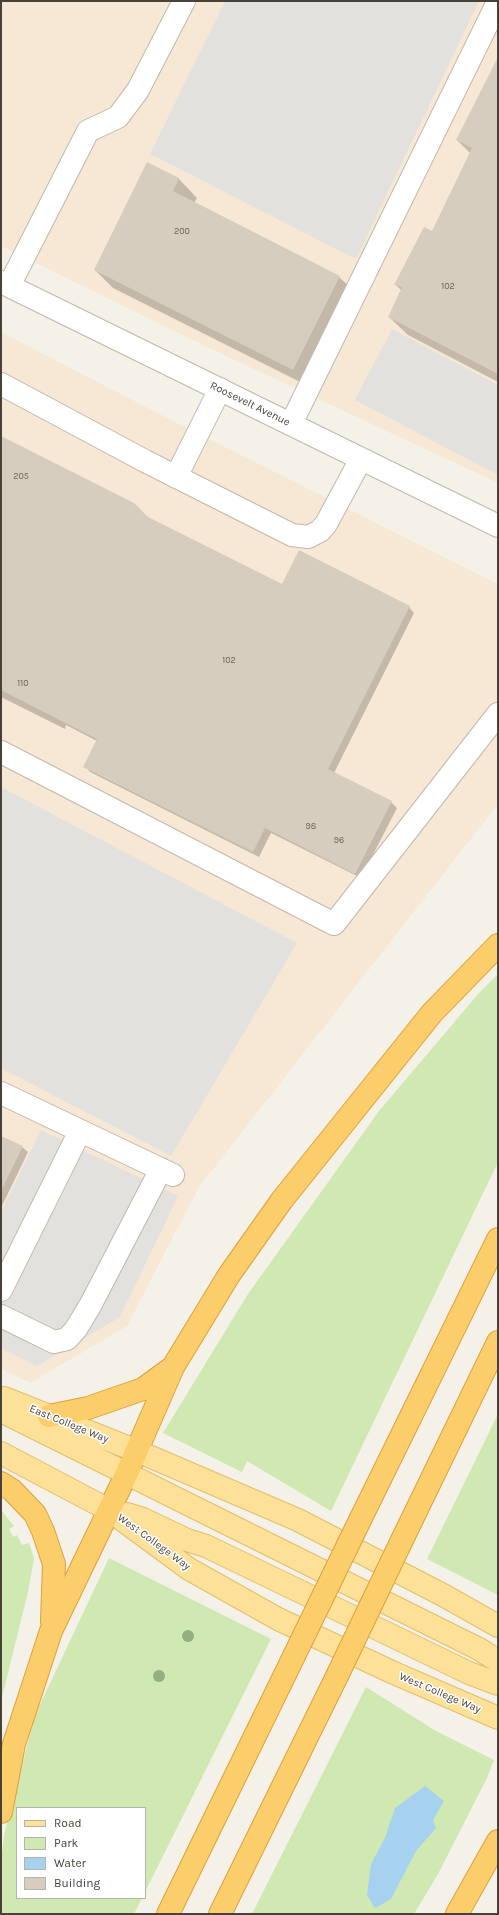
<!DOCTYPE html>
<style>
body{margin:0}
#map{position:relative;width:499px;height:1915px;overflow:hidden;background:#f4f1e9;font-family:Karla,sans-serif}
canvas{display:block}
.frame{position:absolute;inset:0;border:2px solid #484137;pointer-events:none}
.legend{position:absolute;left:16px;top:1807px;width:130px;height:92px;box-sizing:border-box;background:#fff;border:1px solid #b6b3af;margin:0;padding:5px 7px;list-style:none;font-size:12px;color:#484137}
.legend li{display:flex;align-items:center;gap:8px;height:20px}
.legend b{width:20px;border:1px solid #b6b3af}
</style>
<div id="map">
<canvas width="499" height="1915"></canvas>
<div class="frame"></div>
<ul class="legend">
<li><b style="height:5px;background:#fde199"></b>Road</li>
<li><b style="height:11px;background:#d0e8b2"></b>Park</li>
<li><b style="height:11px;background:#a6d2f0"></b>Water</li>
<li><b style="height:11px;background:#d6cdbe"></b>Building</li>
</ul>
</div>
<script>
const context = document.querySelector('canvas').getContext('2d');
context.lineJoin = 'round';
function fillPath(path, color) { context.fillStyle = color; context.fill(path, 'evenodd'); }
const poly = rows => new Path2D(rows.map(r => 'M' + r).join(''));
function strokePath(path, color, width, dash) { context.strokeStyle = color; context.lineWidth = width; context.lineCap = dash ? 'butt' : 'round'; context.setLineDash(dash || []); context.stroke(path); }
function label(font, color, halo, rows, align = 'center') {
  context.font = font + ' Karla,sans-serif'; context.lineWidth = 3; context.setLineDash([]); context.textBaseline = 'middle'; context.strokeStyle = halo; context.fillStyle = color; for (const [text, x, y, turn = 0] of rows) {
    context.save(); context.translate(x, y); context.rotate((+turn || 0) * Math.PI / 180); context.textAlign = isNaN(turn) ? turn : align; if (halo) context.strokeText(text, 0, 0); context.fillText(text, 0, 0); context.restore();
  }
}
const commercial = poly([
 [1,1,498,1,498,483,209,348,1,246],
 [1,332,173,421,498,584,498,804,199,1187,127,1326,30,1383,1,1369]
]);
const green = poly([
 [498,974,498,1162,331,1511,247,1461,242,1472,163,1433,248,1294,379,1111,479,993],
 [498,1414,498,1595,427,1559],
 [1,1510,14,1526,9,1529,13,1537,17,1535,22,1545,29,1543,34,1558,28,1592,1,1701],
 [109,1558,271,1639,145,1892,145,1808,17,1808,17,1898,142,1898,134,1914,1,1914,1,1861,4,1836,12,1801,36,1713],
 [366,1687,436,1731,494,1760,487,1778,438,1874,414,1914,252,1914]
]);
const parking = poly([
 [225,1,479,1,356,259,150,154],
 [392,329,498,385,498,475,355,400],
 [1,787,297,943,171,1156,1,1068],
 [41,1130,178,1196,120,1317,37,1366,1,1348,1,1212]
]);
const water = poly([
 [425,1786,444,1801,433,1820,436,1828,416,1851,391,1899,375,1908,367,1895,371,1864,385,1838,395,1808]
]);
const shadow = poly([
 [498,59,498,382,408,335,389,317,402,291,396,285,432,233,470,153,457,140],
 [147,163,179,179,197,198,194,203,339,277,358,295,312,388,113,288,95,270],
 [1,437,148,518,282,586,409,607,414,613,334,773,391,802,397,808,361,878,271,833,259,857,90,772,85,766,97,741,66,725,65,729,1,697],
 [1,1137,22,1147,28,1152,1,1208]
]);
const building = poly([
 [498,57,498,374,388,317,402,287,394,285,424,227,432,231,472,148,456,140],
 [147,162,179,178,173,191,340,276,293,370,94,270],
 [1,436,134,503,148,517,282,584,299,550,410,606,328,769,392,801,355,874,265,828,253,852,83,767,97,739,1,690],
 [1,1136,23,1146,1,1191]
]);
const minor = poly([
 [1,282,498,526],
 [9,286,88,131,118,117,138,90,184,1],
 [1,384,145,461,292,535,308,537,320,531,326,524,361,459],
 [291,424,498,2],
 [176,477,220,389],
 [1,752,334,924,498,714],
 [1,1093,173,1175],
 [1,1290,80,1131],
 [1,1316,54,1342,67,1339,76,1329,91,1304,161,1169]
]);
const major = poly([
 [4,1398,137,1451,298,1520,443,1595,498,1626],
 [1,1411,479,1649,498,1661],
 [1,1453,109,1510,189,1569,278,1619,394,1673,498,1718],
 [127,1514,143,1519,187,1540,206,1546,469,1673,498,1684]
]);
const highway = poly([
 [49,1416,88,1408,143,1389,173,1367],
 [1,1483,12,1490,35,1514,43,1531,54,1564,52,1621],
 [361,1518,498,1239],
 [403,1538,498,1342],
 [1,1812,14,1744,51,1631,127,1473,173,1367,229,1275,282,1200,432,1013,498,945],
 [168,1914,294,1656],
 [220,1914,337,1676],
 [457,1914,498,1841]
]);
const highwayBridge = poly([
 [294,1656,361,1518],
 [337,1676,403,1538]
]);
const trees = [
 [188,1636],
 [159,1676]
];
const numberNames = [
 ["200",182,231],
 ["102",448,286],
 ["205",21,476],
 ["102",229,660],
 ["110",23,683],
 ["98",311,826],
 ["96",339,840]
];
const streetNames = [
 ["Roosevelt Avenue",250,404,26],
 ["East College Way",69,1424,22],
 ["West College Way",154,1542,36],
 ["West College Way",440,1693,23]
];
fillPath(commercial, '#f6e8d4');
fillPath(green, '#d0e8b2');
fillPath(parking, '#e3e1dd');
fillPath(water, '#a6d2f0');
fillPath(shadow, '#0003');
fillPath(building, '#d6cdbe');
strokePath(minor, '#c0b9ab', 24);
strokePath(major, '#e3be68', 24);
strokePath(highway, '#dca13a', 24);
strokePath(minor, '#fff', 22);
strokePath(major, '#fde199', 22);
strokePath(highway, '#fccd6b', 22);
strokePath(highwayBridge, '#dca13a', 24, []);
strokePath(highwayBridge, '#fccd6b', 22);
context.fillStyle = '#95b080';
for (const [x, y] of trees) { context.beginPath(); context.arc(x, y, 6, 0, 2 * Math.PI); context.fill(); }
label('9px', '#6c6459', null, numberNames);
label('11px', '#484137', '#fff', streetNames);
</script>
